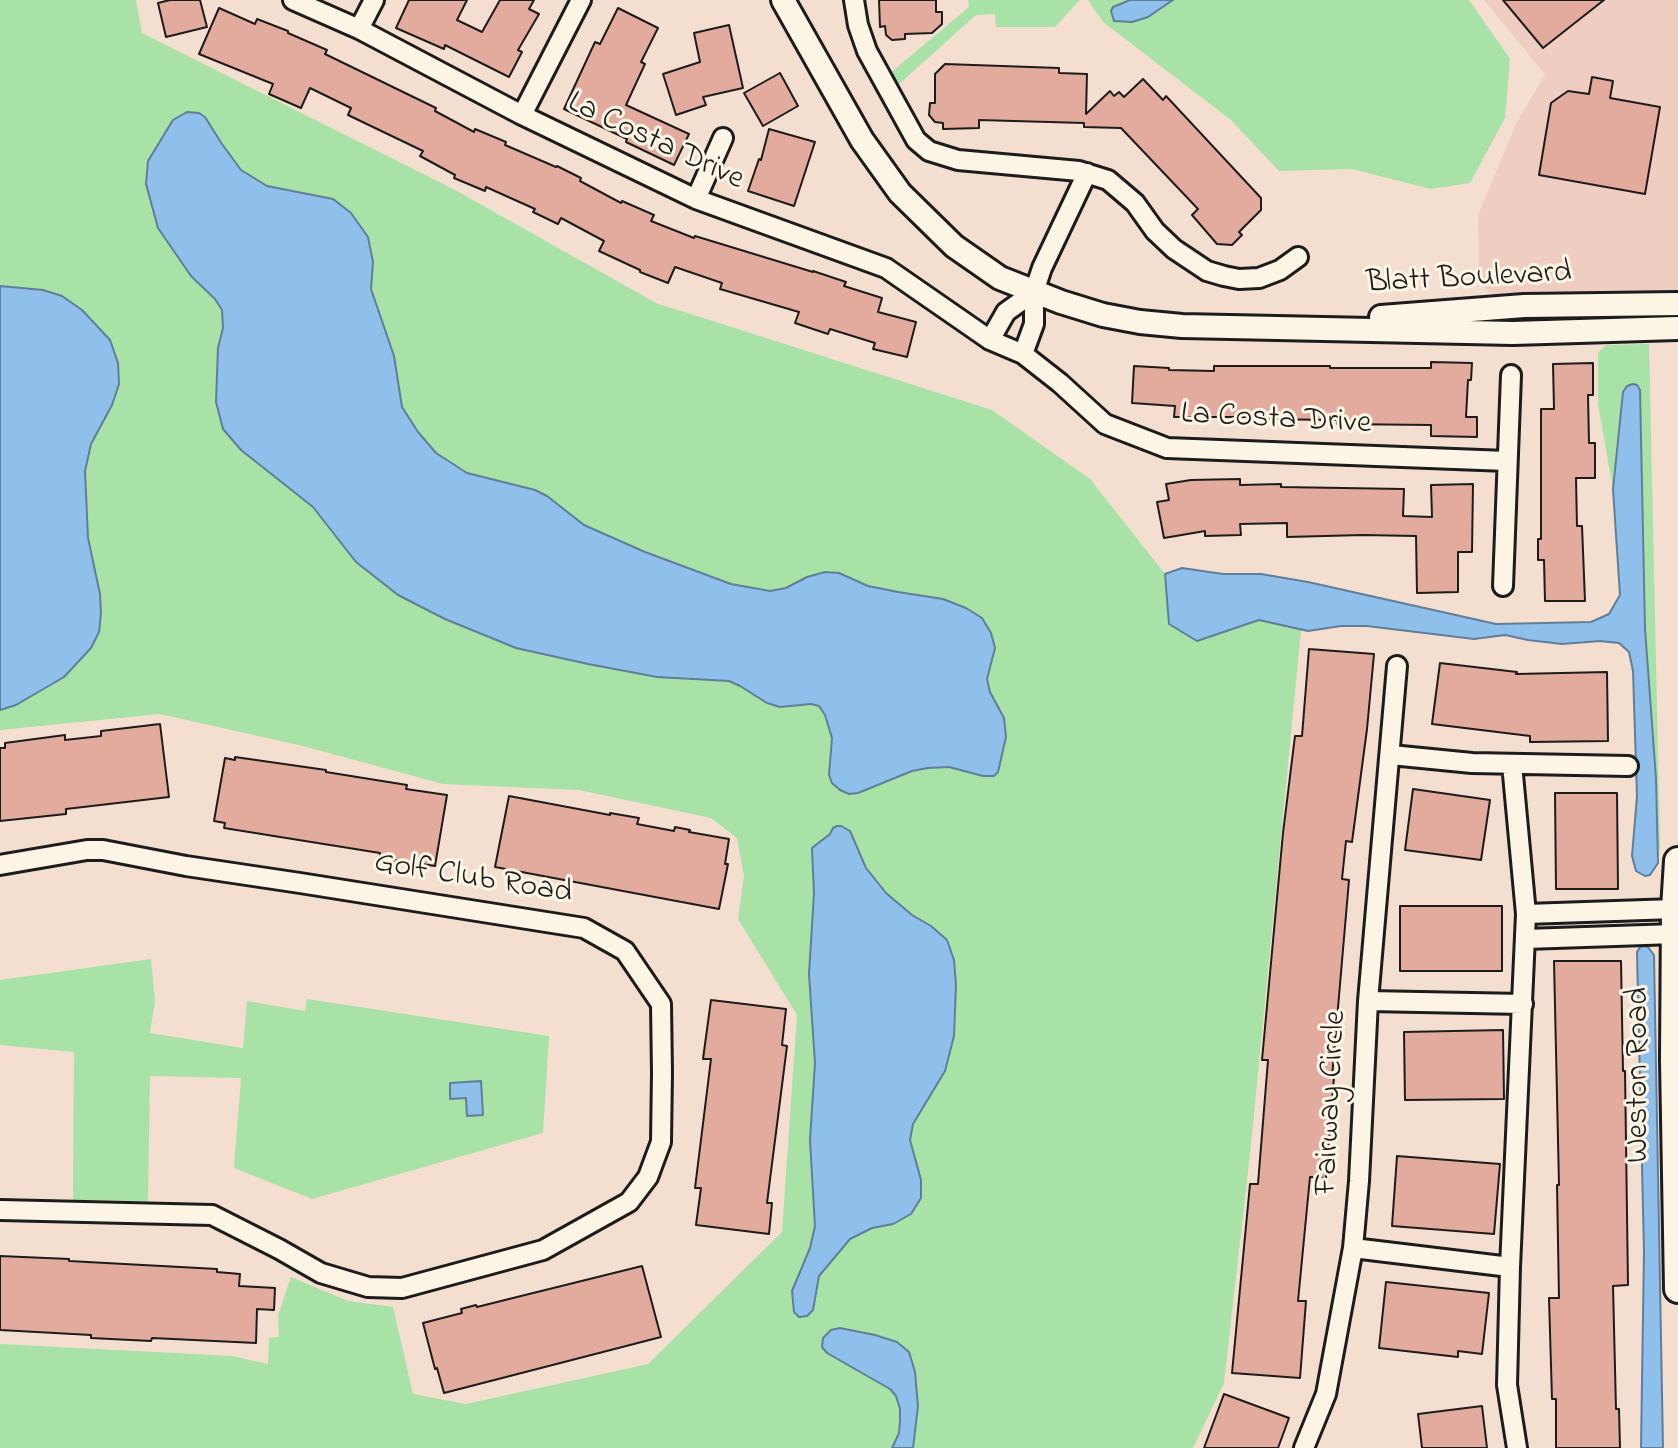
<!DOCTYPE html>
<style>
body{margin:0}
canvas{display:block;background:#f4ded0}
</style>
<canvas width="1678" height="1448"></canvas>
<script>
const context = document.querySelector('canvas').getContext('2d');
context.lineJoin = 'round';
function fillPath(path, color) { context.fillStyle = color; context.fill(path, 'evenodd'); }
const poly = rows => new Path2D(rows.map(r => 'M' + r).join(''));
function strokePath(path, color, width, dash) { context.strokeStyle = color; context.lineWidth = width; context.lineCap = dash ? 'butt' : 'round'; context.setLineDash(dash || []); context.stroke(path); }
function label(font, color, halo, rows, align = 'center') {
  context.font = font + ' "Indie Flower",sans-serif'; context.lineWidth = 6; context.setLineDash([]); context.textBaseline = 'middle'; context.strokeStyle = halo; context.fillStyle = color; for (const [text, x, y, turn = 0] of rows) {
    context.save(); context.translate(x, y); context.rotate((+turn || 0) * Math.PI / 180); context.textAlign = isNaN(turn) ? turn : align; if (halo) context.strokeText(text, 0, 0); context.fillText(text, 0, 0); context.restore();
  }
}
const built = poly([
 [1484,0,1678,0,1678,290,1495,298,1479,282,1478,215,1517,122,1545,74]
]);
const green = poly([
 [0,0,136,0,142,33,455,190,656,303,992,410,1090,479,1165,574,1170,624,1197,641,1259,620,1301,630,1251,1145,1224,1383,1193,1448,0,1448,0,1344,232,1356,268,1364,269,1338,279,1337,278,1315,291,1277,348,1301,393,1307,413,1394,466,1404,648,1364,782,1232,797,1015,738,919,744,876,737,838,711,818,579,790,443,784,303,746,160,714,0,730],
 [968,0,1080,0,1055,27,996,27,995,14,976,15,889,93,882,80,969,7],
 [1088,0,1469,0,1510,59,1505,118,1470,183,1431,189,1352,169,1279,171,1231,120,1103,22],
 [1649,344,1660,845,1658,863,1656,778,1645,629,1640,390,1623,393,1613,489,1598,404,1598,353,1606,345],
 [151,959,155,1002,150,1033,243,1048,247,1001,305,1011,307,999,549,1036,543,1133,312,1199,234,1168,241,1078,150,1076,148,1201,73,1200,74,1052,0,1045,0,980]
]);
const water = poly([
 [1130,0,1173,0,1148,17,1132,22,1114,21,1111,11,1113,7,1130,0],
 [187,112,199,113,205,117,222,144,241,170,267,186,333,199,351,213,368,237,373,262,371,289,394,356,402,407,418,432,436,453,467,473,535,490,547,496,584,525,645,552,731,584,770,591,786,588,807,577,825,572,839,573,868,586,898,592,943,599,966,608,982,618,991,633,995,648,987,679,990,692,1004,718,1006,737,998,772,994,776,983,776,949,767,928,768,912,771,858,793,849,794,840,790,832,783,829,775,832,738,825,715,819,706,811,704,780,707,767,703,740,686,729,681,657,677,588,664,516,648,445,619,398,595,356,562,313,507,241,450,223,429,216,402,218,348,223,328,222,310,215,299,191,276,158,228,146,184,148,161,173,120,187,112],
 [0,286,43,290,62,296,82,310,110,340,118,363,119,384,112,405,91,444,85,471,88,538,100,594,101,614,99,632,91,648,64,677,16,705,0,710,0,286],
 [1633,384,1637,385,1640,390,1645,629,1656,778,1658,863,1650,875,1645,876,1636,871,1632,856,1637,796,1633,671,1629,652,1619,643,1600,641,1562,644,1528,640,1505,635,1474,639,1367,626,1341,626,1308,631,1259,620,1197,641,1169,624,1165,574,1182,568,1223,574,1261,574,1308,582,1496,624,1591,622,1609,614,1620,595,1613,489,1623,392,1627,386,1633,384],
 [837,826,841,826,850,831,866,868,886,893,912,915,931,926,947,940,954,960,956,985,954,1036,945,1071,913,1124,910,1140,921,1180,921,1198,911,1214,893,1224,872,1228,850,1239,819,1276,813,1310,807,1316,799,1317,794,1312,792,1291,810,1248,815,1226,810,1140,815,1063,809,974,814,893,812,848,830,834,833,828,837,826],
 [1644,946,1648,947,1654,955,1663,1448,1641,1448,1644,1251,1637,952,1640,947,1644,946],
 [481,1081,483,1115,467,1116,466,1098,450,1099,450,1083,481,1081],
 [840,1328,875,1335,897,1342,909,1352,915,1372,918,1406,913,1448,892,1448,899,1433,900,1421,900,1409,896,1396,890,1389,827,1353,822,1347,823,1338,831,1330,840,1328]
]);
const building = poly([
 [170,0,200,0,207,27,166,37,158,3,170,0],
 [409,0,467,0,457,20,482,32,500,0,534,0,529,9,539,14,518,50,522,52,509,77,445,45,444,49,396,28,409,0],
 [879,0,936,0,936,12,942,12,942,24,932,33,905,34,905,39,892,40,886,35,885,26,880,27,879,0],
 [1503,0,1604,0,1543,48,1503,0],
 [219,8,255,24,257,19,288,31,288,33,327,50,325,54,436,108,435,111,474,132,475,129,506,142,505,145,556,167,557,166,581,178,580,181,621,203,622,201,654,215,651,221,694,238,695,236,813,272,813,271,846,282,844,286,882,298,878,312,916,322,907,357,873,349,875,343,830,329,828,334,795,323,799,312,720,289,722,283,675,267,668,283,640,272,640,270,599,251,604,241,561,218,558,224,533,212,535,209,486,187,485,191,454,178,455,175,420,156,423,151,348,115,351,108,310,88,301,108,269,94,273,84,199,54,219,8],
 [618,8,658,28,641,62,645,64,626,105,689,134,674,165,626,142,627,139,564,109,595,42,600,44,618,8],
 [729,25,743,88,703,97,706,105,676,115,663,74,700,62,694,33,729,25],
 [945,64,1059,68,1059,73,1087,74,1086,114,1110,91,1114,96,1119,92,1124,97,1143,79,1163,100,1166,96,1261,198,1261,210,1239,232,1242,235,1232,245,1217,244,1192,215,1198,209,1121,128,1084,127,1084,123,979,120,979,128,943,129,943,123,935,122,929,115,930,103,935,103,935,74,945,64],
 [780,73,798,106,763,126,744,93,780,73],
 [1592,77,1613,81,1610,98,1660,107,1645,194,1539,175,1551,103,1568,91,1589,94,1592,77],
 [769,129,815,142,794,206,748,191,759,159,761,160,769,129],
 [1431,362,1472,363,1471,380,1468,380,1466,417,1477,417,1477,437,1431,436,1431,425,1337,424,1337,420,1257,419,1256,417,1174,417,1175,406,1132,403,1134,366,1169,368,1169,370,1214,371,1214,366,1330,366,1330,368,1431,368,1431,362],
 [1593,363,1593,395,1588,395,1589,443,1595,443,1595,478,1576,478,1577,526,1582,526,1585,601,1545,601,1544,560,1538,560,1538,539,1541,539,1541,409,1554,409,1553,364,1593,363],
 [1240,479,1240,485,1281,484,1281,487,1404,489,1403,516,1432,517,1431,485,1473,484,1472,552,1458,552,1458,592,1417,593,1416,536,1363,535,1287,537,1287,523,1240,524,1241,535,1205,536,1205,531,1164,538,1157,502,1169,500,1166,484,1191,480,1240,479],
 [1309,649,1374,654,1367,729,1352,842,1346,841,1342,879,1349,880,1332,1077,1334,1077,1326,1178,1310,1177,1298,1301,1306,1301,1300,1378,1232,1373,1250,1184,1258,1184,1268,1060,1262,1060,1283,833,1295,736,1302,736,1309,649],
 [1440,663,1517,672,1516,674,1607,672,1608,741,1530,742,1530,736,1432,724,1440,663],
 [160,724,169,797,66,809,66,814,0,821,0,748,5,748,5,743,65,735,65,740,101,736,101,731,160,724],
 [235,757,326,770,326,772,407,785,406,789,447,795,435,866,395,860,394,863,379,861,380,853,224,828,225,823,214,821,225,758,235,760,235,757],
 [1413,789,1490,800,1481,860,1405,850,1413,789],
 [1555,793,1617,793,1618,889,1556,889,1555,793],
 [509,796,610,815,610,813,639,818,637,824,674,831,675,827,690,830,689,832,729,839,725,864,728,864,719,909,495,867,509,796],
 [1400,906,1502,906,1502,971,1400,971,1400,906],
 [1554,961,1621,961,1623,1071,1625,1071,1628,1285,1613,1286,1616,1409,1619,1409,1620,1448,1556,1448,1556,1399,1552,1399,1549,1298,1559,1298,1557,1185,1559,1185,1554,961],
 [711,1000,786,1009,782,1045,787,1046,767,1203,772,1203,769,1234,696,1225,701,1188,695,1188,711,1059,703,1059,711,1000],
 [1503,1030,1504,1099,1405,1100,1404,1032,1503,1030],
 [1397,1156,1500,1164,1494,1234,1392,1226,1397,1156],
 [0,1256,69,1259,69,1261,217,1269,217,1272,240,1274,239,1286,275,1288,274,1310,257,1309,256,1343,152,1338,151,1341,91,1338,91,1335,0,1330,0,1256],
 [642,1266,661,1337,444,1393,437,1368,435,1369,423,1323,462,1313,461,1309,476,1305,477,1307,509,1299,642,1266],
 [1386,1282,1489,1293,1482,1354,1458,1351,1458,1357,1379,1348,1386,1282],
 [1224,1394,1289,1418,1278,1448,1204,1448,1224,1394],
 [1482,1406,1487,1448,1422,1448,1418,1414,1482,1406]
]);
const minor = poly([
 [293,0,359,29,522,115,696,199,886,268,990,340,1023,354,1060,383,1105,424,1167,448,1507,461],
 [854,0,858,25,867,51,916,140,929,151,958,160,1079,171,1108,180,1135,203,1155,231,1174,249,1207,271,1224,276,1239,279,1259,278,1280,270,1298,257],
 [359,29,374,0],
 [522,115,581,0],
 [696,199,723,138],
 [1034,292,1042,268,1087,173],
 [990,340,1006,312,1034,292,1034,324,1023,354],
 [1503,586,1511,375],
 [1391,755,1472,763,1628,766],
 [1512,764,1526,914,1510,1267,1507,1385,1517,1448],
 [0,865,87,850,103,850,186,866,300,883,584,928,625,951,661,1004,662,1073,661,1142,648,1177,629,1202,543,1250,402,1288,368,1287,321,1273,279,1249,212,1215,0,1210],
 [1526,914,1675,909],
 [1525,939,1675,934],
 [1368,1001,1523,1004],
 [1353,1248,1510,1267],
 [1304,1448,1326,1394,1353,1248,1359,1181,1368,1001,1397,666]
]);
const tertiary = poly([
 [783,0,862,140,900,193,954,246,1000,278,1061,302,1103,315,1140,322,1182,326,1513,333,1678,328],
 [1381,317,1524,306,1678,304]
]);
const secondary = poly([
 [1678,861,1675,909,1674,1060,1678,1289]
]);
const streetNames = [
 ["La Costa Drive",655,143,25],
 ["Blatt Boulevard",1469,280,-3],
 ["La Costa Drive",1276,421,3],
 ["Golf Club Road",473,880,9],
 ["Weston Road",1641,1075,-90],
 ["Fairway Circle",1333,1103,-87]
];
fillPath(built, '#efcec1');
fillPath(green, '#a8e2a7');
fillPath(water, '#8fc0eb');
strokePath(water, '#617e98', 2);
fillPath(building, '#e3aa9e');
strokePath(building, '#1c1c1c', 2);
strokePath(minor, '#1c1c1c', 24);
strokePath(tertiary, '#1c1c1c', 28);
strokePath(secondary, '#1c1c1c', 32);
strokePath(minor, '#fcf5e5', 18);
strokePath(tertiary, '#fcf5e5', 22);
strokePath(secondary, '#fcf5e5', 26);
label('32px', '#1c1c1c', '#fcf5e5', streetNames);
</script>
